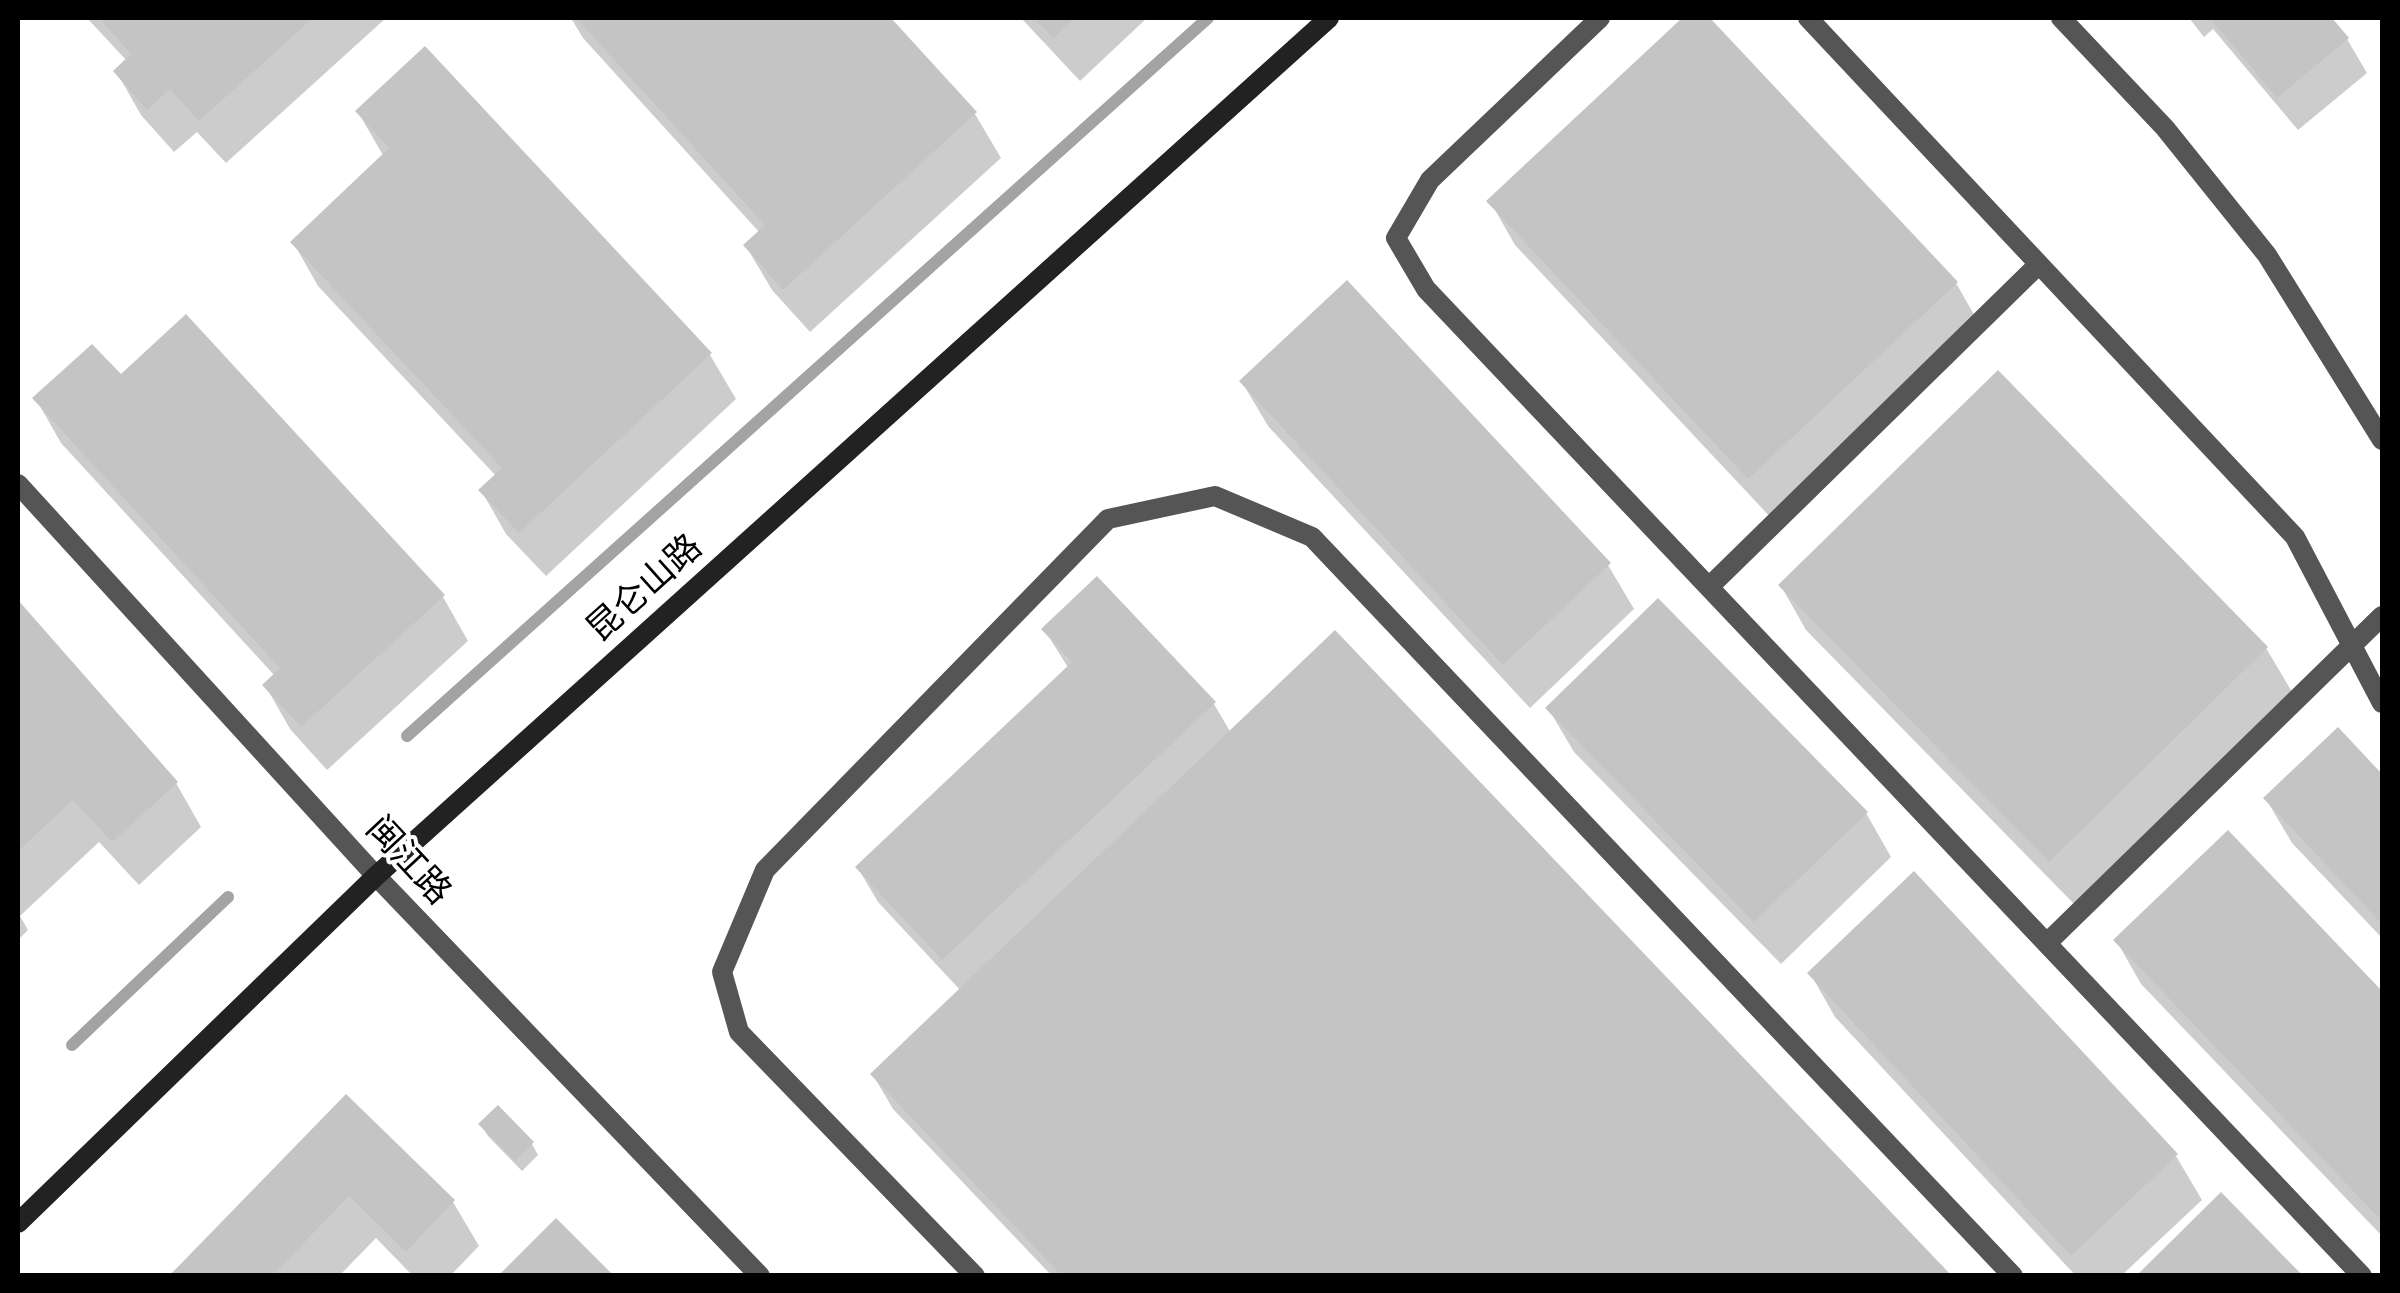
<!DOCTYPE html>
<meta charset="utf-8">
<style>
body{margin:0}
#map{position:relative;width:2400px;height:1293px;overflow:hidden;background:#fff;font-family:"Sofia Sans Condensed",sans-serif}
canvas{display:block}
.frame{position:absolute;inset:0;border:20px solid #000;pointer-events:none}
</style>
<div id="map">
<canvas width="2400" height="1293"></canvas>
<div class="frame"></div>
</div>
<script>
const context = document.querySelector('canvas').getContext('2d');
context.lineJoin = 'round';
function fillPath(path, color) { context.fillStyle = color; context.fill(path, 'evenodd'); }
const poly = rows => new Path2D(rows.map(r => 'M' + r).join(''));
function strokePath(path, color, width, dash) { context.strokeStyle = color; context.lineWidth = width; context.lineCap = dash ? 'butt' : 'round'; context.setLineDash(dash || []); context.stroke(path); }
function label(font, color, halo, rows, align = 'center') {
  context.font = font + ' "Sofia Sans Condensed","Noto Sans SC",sans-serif'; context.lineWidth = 8; context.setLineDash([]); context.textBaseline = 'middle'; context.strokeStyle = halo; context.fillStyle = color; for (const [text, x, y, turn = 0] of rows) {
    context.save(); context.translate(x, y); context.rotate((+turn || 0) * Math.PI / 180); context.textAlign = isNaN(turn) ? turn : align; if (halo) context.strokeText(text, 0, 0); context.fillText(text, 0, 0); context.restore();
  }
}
const shadow = poly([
 [87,18,386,18,226,163,197,132,174,152,141,115,116,71,127,61],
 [571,18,887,18,975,114,1001,158,810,332,772,290,746,246,760,233,583,38],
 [1021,18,1147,18,1080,81],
 [1686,18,1706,18,1956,283,1981,327,1774,521,1515,245,1490,201],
 [2189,18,2329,18,2347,39,2367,73,2298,130,2213,29,2204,37],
 [425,49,710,355,736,399,546,576,506,534,481,490,496,476,318,286,293,242,384,157,358,112],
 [1242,382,1608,565,1634,609,1530,708,1268,426],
 [36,399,443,597,468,641,327,770,290,729,265,685,275,676,61,443],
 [1781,586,2266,648,2292,692,2075,905,1806,630],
 [18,604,176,783,201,827,139,885,99,842,20,916,28,930,18,940],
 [1044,629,1214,704,1231,733,1949,1276,1052,1276,893,1109,873,1075,961,991,878,902,858,868,1069,669],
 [1548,708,1866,813,1891,857,1781,964,1574,752],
 [2338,731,2382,778,2382,938,2292,843,2266,799],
 [2228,833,2382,995,2382,1236,2141,984,2116,940],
 [1914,875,2176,1156,2202,1200,2121,1276,2076,1276,1835,1017,1810,973],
 [346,1097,453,1202,479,1246,450,1276,413,1276,376,1238,339,1276,172,1276],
 [481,1125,532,1144,538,1155,522,1171,488,1136]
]);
const stream = poly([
 [407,736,1208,18],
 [72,1045,228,897]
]);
const building = poly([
 [99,18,313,18,199,121,170,89,147,110,113,71,131,54],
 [576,18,891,18,977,112,783,290,743,245,765,225],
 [1034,18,1075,18,1053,38],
 [1682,18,1710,18,1958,282,1748,479,1486,201],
 [2210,18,2332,18,2349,38,2277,98],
 [425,46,712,353,519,533,478,490,502,468,290,242,389,148,355,111],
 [1347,280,1611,563,1503,665,1239,381],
 [186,314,445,595,301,727,262,685,280,668,32,398,92,344,121,374],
 [1998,370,2268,647,2049,862,1778,585],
 [1097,576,1216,702,942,960,855,867,1072,662,1041,629],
 [1658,598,1868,812,1754,922,1545,708],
 [18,600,178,782,112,842,73,800,18,851],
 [1335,630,1952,1276,1062,1276,870,1074],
 [2338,727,2382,774,2382,924,2263,798],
 [2228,830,2382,991,2382,1221,2113,940],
 [1914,871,2178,1154,2071,1256,1807,973],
 [346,1094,455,1200,406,1252,349,1196,272,1276,169,1276],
 [498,1105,534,1142,515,1161,478,1124],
 [2221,1192,2303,1276,2136,1276],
 [556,1218,614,1276,498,1276]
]);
const lane = poly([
 [1600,18,1430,180,1396,238,1426,289,2362,1276],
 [1808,18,2295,537,2382,703],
 [1709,587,2039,264],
 [2047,943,2382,616],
 [975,1276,739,1032,722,972,765,870,1108,519,1215,496,1312,537,2013,1276]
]);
const street = poly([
 [2061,18,2165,128,2267,255,2382,440],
 [18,484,376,876,760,1276]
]);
const secondary = poly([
 [18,1223,376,876,1329,18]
]);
const streetNames = [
 ["昆仑山路",646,590,-42],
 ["闽江路",407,862,47]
];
fillPath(shadow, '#0003');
strokePath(stream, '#a3a3a3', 12);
fillPath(building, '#c4c4c4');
strokePath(lane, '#555', 20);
strokePath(street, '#555', 20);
strokePath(secondary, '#222', 20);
label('35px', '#000', '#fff', streetNames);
</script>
